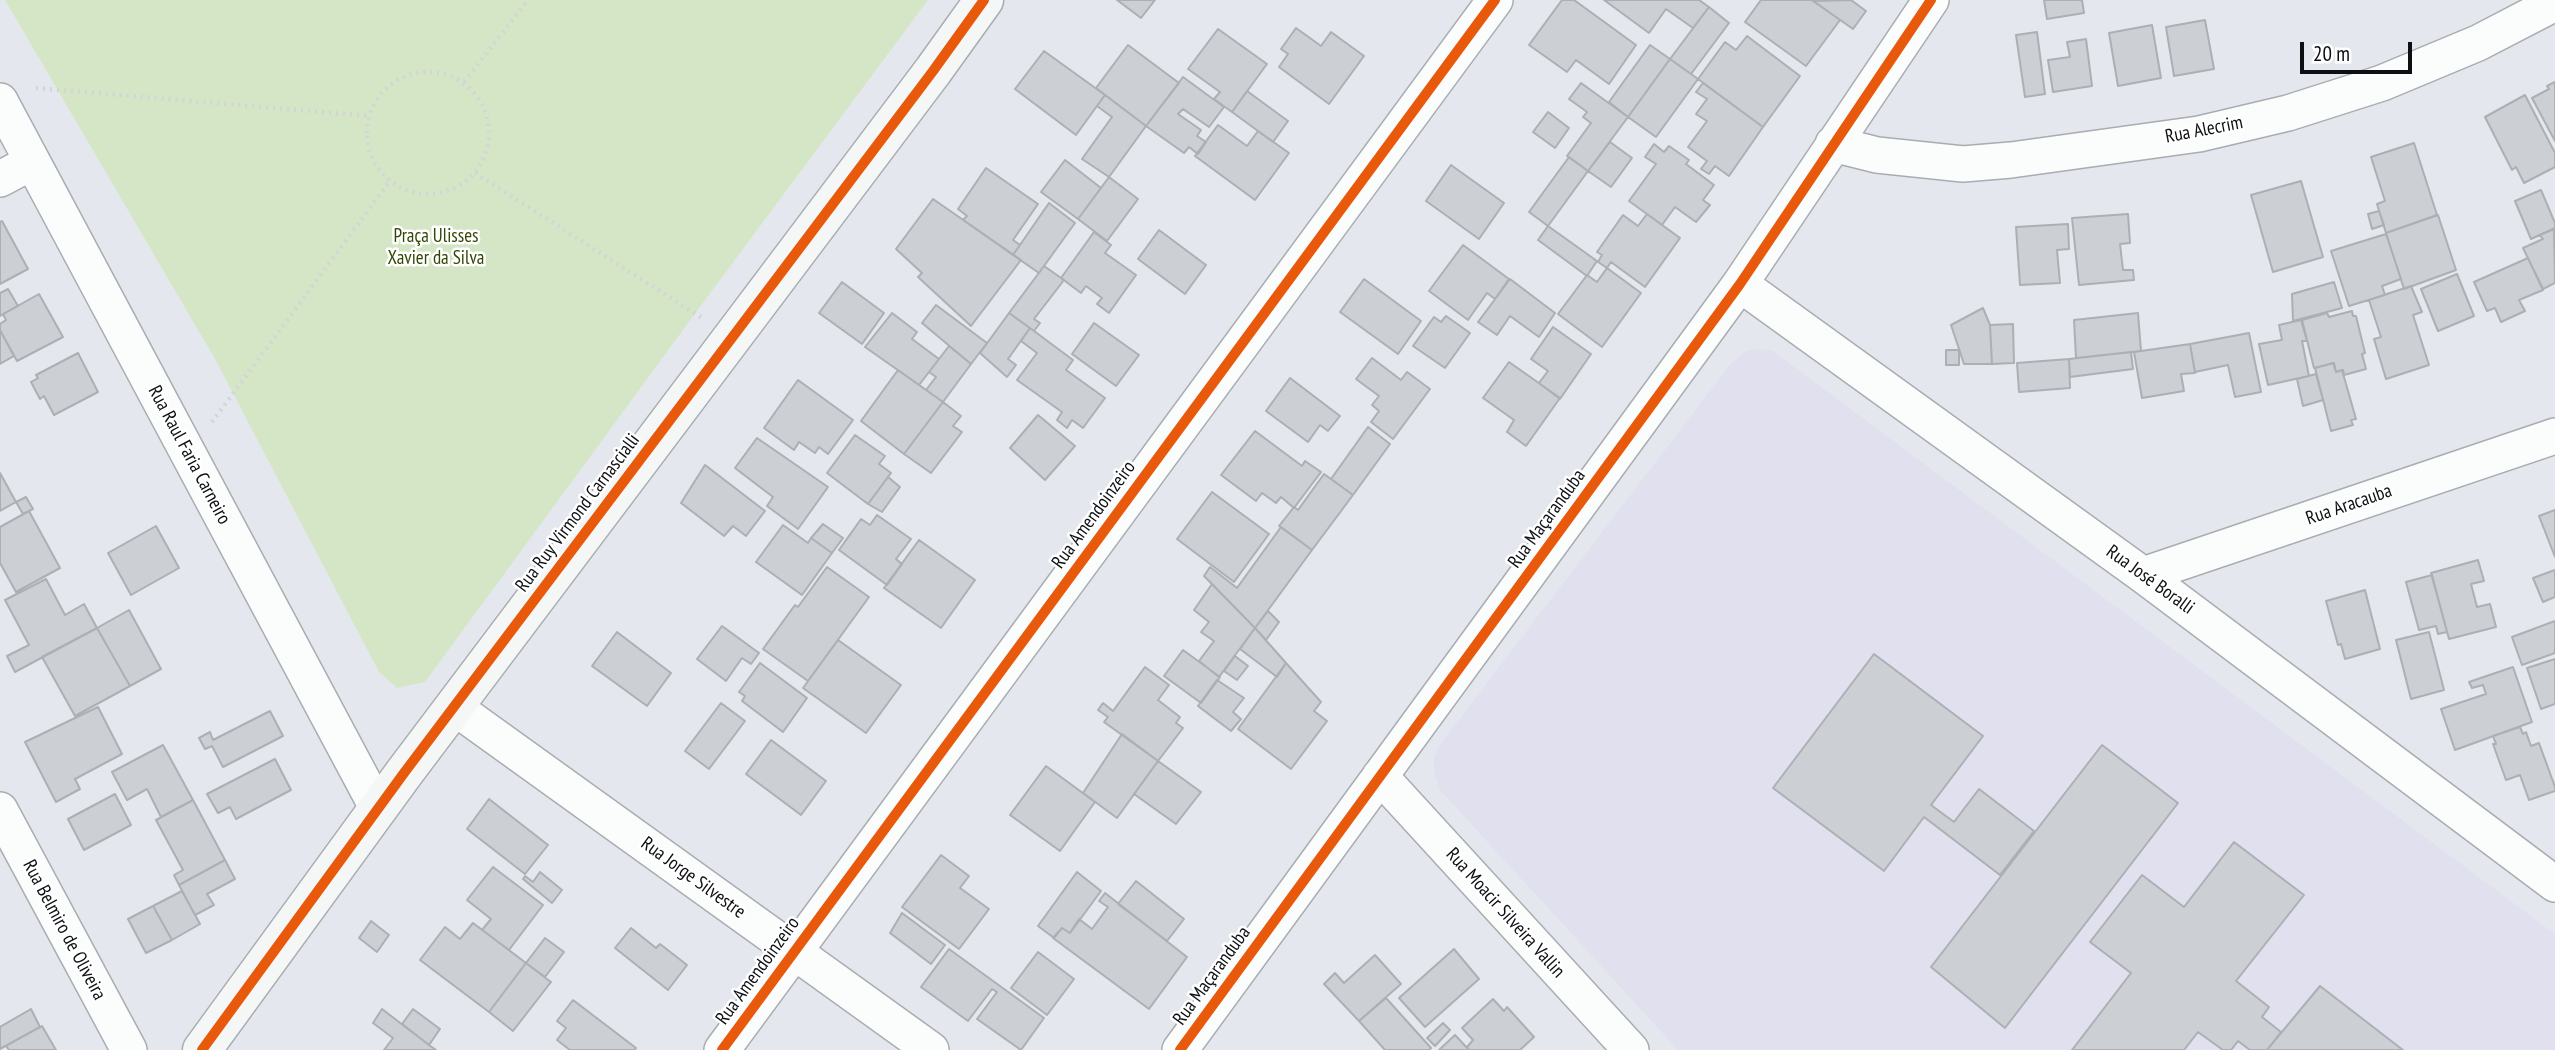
<!DOCTYPE html>
<meta charset="utf-8">
<style>
body{margin:0}
#map{position:relative;width:2555px;height:1050px;overflow:hidden;background:#e4e8ee;font-family:"PT Sans Narrow",sans-serif}
canvas{display:block}
.scale{position:absolute;left:2300px;top:42px;width:112px;height:32px;box-sizing:border-box;border:4px solid #0d0f13;border-top:0;padding-left:9px;font-size:21px;line-height:24px;white-space:nowrap;color:#0d0f13;-webkit-text-stroke:5px #fff;paint-order:stroke}
</style>
<div id="map">
<canvas width="2555" height="1050"></canvas>
<div class="scale">20 m</div>
</div>
<script>
const context = document.querySelector('canvas').getContext('2d');
context.lineJoin = 'round';
function fillPath(path, color) { context.fillStyle = color; context.fill(path, 'evenodd'); }
const poly = rows => new Path2D(rows.map(r => 'M' + r).join(''));
function strokePath(path, color, width, dash) { context.strokeStyle = color; context.lineWidth = width; context.lineCap = dash ? 'butt' : 'round'; context.setLineDash(dash || []); context.stroke(path); }
function label(font, color, halo, rows, align = 'center') {
  context.font = font + ' "PT Sans Narrow",sans-serif'; context.lineWidth = 5; context.setLineDash([]); context.textBaseline = 'middle'; context.strokeStyle = halo; context.fillStyle = color; for (const [text, x, y, turn = 0] of rows) {
    context.save(); context.translate(x, y); context.rotate((+turn || 0) * Math.PI / 180); context.textAlign = isNaN(turn) ? turn : align; if (halo) context.strokeText(text, 0, 0); context.fillText(text, 0, 0); context.restore();
  }
}
const industrial = poly([
 [1759,349,1773,351,2555,934,2555,1050,1678,1050,1439,789,1434,771,1434,760,1438,747,1732,362,1746,351]
]);
const green = poly([
 [5,0,928,0,691,319,425,682,397,688,379,672,215,359]
]);
const building = poly([
 [1117,0,1155,0,1141,18,1117,0],
 [1562,0,1574,0,1636,45,1609,84,1576,60,1567,72,1529,45,1562,0],
 [1604,0,1699,0,1709,7,1693,28,1666,9,1649,33,1604,0],
 [1761,0,1812,0,1840,20,1806,66,1745,22,1761,0],
 [1851,0,1866,11,1853,29,1813,1,1851,0],
 [2044,0,2082,0,2084,13,2047,19,2044,0],
 [1709,7,1729,23,1691,74,1670,59,1709,7],
 [2205,20,2214,69,2174,76,2166,27,2205,20],
 [2152,25,2161,78,2118,86,2109,33,2152,25],
 [1296,28,1321,46,1331,32,1364,56,1329,104,1279,67,1288,54,1281,49,1296,28],
 [1218,29,1267,64,1232,112,1214,99,1220,92,1188,69,1218,29],
 [2037,32,2045,94,2025,97,2016,35,2037,32],
 [1747,36,1800,76,1763,127,1698,79,1725,42,1736,50,1747,36],
 [2086,39,2092,86,2053,92,2048,60,2070,57,2067,42,2086,39],
 [1128,45,1179,83,1146,126,1096,88,1128,45],
 [1650,45,1670,59,1628,117,1609,102,1650,45],
 [1044,51,1105,95,1076,135,1015,89,1044,51],
 [1670,59,1698,79,1656,137,1628,117,1670,59],
 [1183,77,1224,107,1209,127,1183,109,1178,114,1201,130,1197,136,1206,142,1198,154,1189,147,1184,153,1146,126,1183,77],
 [2555,82,2555,141,2532,98,2549,89,2547,86,2555,82],
 [1581,83,1628,117,1588,171,1567,156,1591,123,1583,117,1587,112,1569,99,1581,83],
 [1703,83,1763,127,1729,176,1715,166,1709,174,1701,169,1707,161,1688,147,1707,121,1696,114,1707,99,1696,92,1703,83],
 [1247,91,1288,121,1273,142,1232,112,1247,91],
 [1105,95,1146,126,1109,177,1082,159,1112,117,1097,106,1105,95],
 [2525,95,2555,153,2555,167,2524,183,2516,167,2512,170,2485,117,2525,95],
 [1548,112,1569,128,1555,148,1533,132,1548,112],
 [1218,125,1247,146,1258,131,1289,153,1255,200,1195,156,1218,125],
 [1610,142,1632,158,1611,187,1588,171,1610,142],
 [2414,143,2437,215,2386,233,2377,204,2385,201,2371,157,2414,143],
 [1654,144,1664,152,1669,146,1689,160,1686,164,1714,185,1703,200,1710,205,1696,222,1675,207,1662,225,1629,201,1656,164,1645,157,1654,144],
 [1569,157,1588,171,1548,226,1529,212,1569,157],
 [1065,160,1101,188,1078,219,1041,192,1065,160],
 [1451,165,1504,203,1479,239,1426,201,1451,165],
 [986,168,1038,204,1013,240,1020,245,1013,255,963,220,967,216,958,209,986,168],
 [1109,177,1138,199,1107,241,1078,219,1109,177],
 [2301,181,2323,257,2273,272,2251,195,2301,181],
 [2541,190,2555,223,2555,228,2531,239,2515,201,2541,190],
 [933,199,1021,260,971,326,918,277,922,273,896,249,933,199],
 [1049,203,1075,223,1039,273,1013,255,1049,203],
 [2379,211,2384,225,2372,229,2368,214,2379,211],
 [1647,214,1680,238,1645,287,1611,262,1607,268,1598,262,1602,255,1597,252,1623,215,1638,226,1647,214],
 [2128,214,2130,243,2120,244,2123,270,2133,270,2134,280,2079,285,2072,218,2128,214],
 [2438,215,2456,270,2404,289,2386,233,2438,215],
 [2,221,28,269,0,284,0,222,2,221],
 [2068,224,2069,249,2057,250,2060,283,2020,285,2016,227,2068,224],
 [1548,226,1597,261,1587,276,1538,240,1548,226],
 [2554,229,2555,283,2543,289,2523,248,2543,239,2540,235,2554,229],
 [1159,230,1206,265,1185,294,1138,259,1159,230],
 [1094,232,1111,245,1105,253,1136,275,1109,313,1097,304,1102,298,1086,286,1081,293,1061,278,1094,232],
 [2386,234,2401,279,2382,286,2385,295,2349,306,2331,251,2386,234],
 [1463,245,1509,279,1495,299,1487,293,1468,320,1429,291,1463,245],
 [2528,258,2543,290,2519,300,2525,311,2501,322,2495,308,2487,311,2474,282,2528,258],
 [1044,266,1064,280,1034,319,1040,323,1034,331,1009,313,1044,266],
 [1607,268,1641,293,1602,347,1558,314,1587,275,1597,282,1607,268],
 [2457,274,2474,316,2438,331,2421,289,2457,274],
 [1364,279,1421,321,1398,354,1340,312,1364,279],
 [1510,279,1555,313,1539,337,1510,316,1497,335,1478,322,1510,279],
 [842,282,884,313,862,344,819,313,842,282],
 [2334,282,2342,308,2293,321,2292,294,2334,282],
 [2411,286,2422,312,2413,315,2429,365,2386,379,2374,339,2381,337,2369,300,2411,286],
 [8,289,18,306,0,316,0,293,8,289],
 [39,294,63,337,17,361,0,330,0,324,6,320,3,314,39,294],
 [936,305,987,343,971,364,922,323,936,305],
 [1983,308,1990,325,1992,364,1964,364,1951,325,1983,308],
 [2352,311,2353,316,2356,316,2365,353,2362,354,2366,369,2344,375,2343,370,2336,372,2334,363,2314,368,2302,320,2327,313,2329,317,2352,311],
 [892,313,917,332,912,339,939,359,919,385,865,347,892,313],
 [1009,313,1030,328,1008,359,1016,365,1007,377,980,353,1009,313],
 [2138,313,2141,351,2076,358,2074,320,2138,313],
 [1446,316,1470,333,1445,368,1413,346,1434,317,1441,322,1446,316],
 [2301,320,2307,341,2302,341,2309,376,2268,385,2259,344,2282,340,2279,325,2301,320],
 [1094,323,1139,355,1116,386,1072,354,1094,323],
 [2013,324,2014,363,1992,364,1990,325,2013,324],
 [1553,327,1591,354,1560,399,1539,383,1548,371,1531,359,1553,327],
 [1030,328,1073,360,1066,370,1105,398,1083,428,1072,420,1067,428,1057,420,1062,412,1017,380,1037,353,1021,341,1030,328],
 [0,330,14,356,0,364,0,330],
 [2249,333,2261,392,2235,397,2228,365,2195,372,2190,344,2249,333],
 [2190,344,2195,373,2181,374,2184,391,2142,398,2134,352,2190,344],
 [949,346,971,364,943,402,926,390,936,377,929,372,949,346],
 [1946,350,1959,350,1959,365,1946,365,1946,350],
 [2131,352,2133,369,2070,377,2069,359,2131,352],
 [78,353,98,392,54,415,44,396,40,399,31,382,38,378,36,375,78,353],
 [1372,358,1401,380,1407,372,1430,389,1393,439,1371,422,1379,411,1372,405,1379,396,1356,379,1372,358],
 [2069,359,2070,388,2019,392,2017,363,2069,359],
 [1509,362,1560,398,1526,446,1507,432,1514,420,1483,398,1509,362],
 [2333,363,2336,372,2342,370,2356,419,2351,420,2353,425,2331,431,2315,368,2333,363],
 [898,370,943,402,904,454,861,421,898,370],
 [2316,374,2323,400,2303,406,2297,379,2316,374],
 [1290,378,1340,416,1328,431,1320,425,1308,442,1266,411,1290,378],
 [798,380,853,420,828,454,819,447,815,453,799,442,794,450,764,428,798,380],
 [943,402,961,416,953,426,962,432,931,473,904,454,943,402],
 [1038,415,1075,446,1045,480,1010,448,1038,415],
 [1368,427,1390,444,1353,495,1331,479,1368,427],
 [1255,431,1302,466,1305,461,1321,472,1294,508,1281,497,1276,503,1262,493,1256,501,1221,475,1255,431],
 [855,435,885,456,879,464,891,473,868,504,827,473,855,435],
 [757,438,828,487,798,529,767,506,773,497,735,468,757,438],
 [705,465,765,511,746,536,733,526,724,536,681,503,705,465],
 [0,473,16,502,0,511,0,473],
 [1324,474,1353,495,1312,550,1279,526,1294,507,1298,510,1324,474],
 [888,477,900,487,882,512,868,504,888,477],
 [1212,492,1269,534,1234,582,1177,539,1212,492],
 [26,497,33,509,23,514,16,502,26,497],
 [2555,510,2555,557,2539,516,2555,510],
 [29,511,60,568,16,592,0,563,0,527,29,511],
 [877,515,911,539,896,559,902,564,887,585,839,550,861,519,870,525,877,515],
 [823,524,843,538,832,553,811,538,823,524],
 [783,525,808,543,811,538,832,553,802,595,756,562,783,525],
 [156,526,179,568,131,595,108,553,156,526],
 [1281,527,1312,550,1255,628,1204,576,1210,567,1237,588,1281,527],
 [919,540,975,580,941,628,884,588,919,540],
 [2478,560,2484,581,2471,584,2477,607,2490,604,2496,627,2449,639,2431,573,2478,560],
 [827,567,869,597,808,681,763,649,795,605,798,607,827,567],
 [2555,570,2555,597,2543,602,2533,578,2555,570],
 [2432,575,2447,632,2438,634,2436,626,2419,630,2406,582,2432,575],
 [46,579,65,615,84,604,97,628,15,672,7,656,29,645,5,600,46,579],
 [1212,584,1255,628,1219,677,1199,661,1214,641,1201,632,1209,622,1194,610,1212,584],
 [2365,590,2380,649,2345,659,2341,644,2338,645,2326,601,2365,590],
 [129,610,161,669,130,686,97,628,129,610],
 [1268,611,1279,622,1266,640,1255,628,1268,611],
 [2555,621,2555,653,2522,665,2512,637,2555,621],
 [722,626,759,653,751,664,742,658,726,681,697,659,722,626],
 [97,628,130,686,75,716,42,657,97,628],
 [1255,628,1286,663,1277,677,1240,649,1255,628],
 [617,632,671,673,647,706,592,666,617,632],
 [2429,632,2444,690,2411,699,2396,640,2429,632],
 [838,640,901,685,866,733,803,688,838,640],
 [1183,650,1220,677,1201,703,1164,676,1183,650],
 [1874,654,1983,736,1931,805,1954,822,1979,789,2034,831,2000,875,1924,817,1884,871,1773,788,1874,654],
 [1235,656,1248,666,1237,680,1224,671,1235,656],
 [2555,659,2555,704,2541,709,2527,668,2555,659],
 [760,663,807,698,783,732,742,701,745,696,739,692,760,663],
 [1286,663,1321,702,1314,711,1327,721,1291,769,1238,729,1286,663],
 [1145,667,1169,685,1158,700,1180,717,1176,723,1183,728,1158,761,1104,722,1108,717,1098,710,1103,703,1113,711,1145,667],
 [2513,667,2532,722,2455,750,2441,709,2486,694,2483,685,2472,688,2469,682,2513,667],
 [1217,680,1244,698,1233,712,1241,719,1231,731,1198,706,1217,680],
 [721,703,745,721,709,769,685,751,721,703],
 [98,707,122,754,75,779,80,789,56,802,25,742,98,707],
 [270,711,283,736,223,767,212,746,205,749,199,738,210,732,213,740,270,711],
 [2520,727,2523,734,2526,732,2531,746,2539,743,2555,787,2555,791,2529,800,2520,775,2506,780,2493,744,2496,744,2493,736,2520,727],
 [1122,734,1158,761,1117,818,1083,793,1122,734],
 [771,740,826,781,801,815,746,774,771,740],
 [163,745,193,800,161,817,147,789,127,800,112,772,163,745],
 [2102,745,2178,803,2005,1028,1931,967,2102,745],
 [275,759,291,790,236,819,230,807,218,813,207,794,275,759],
 [1158,761,1201,792,1176,824,1134,794,1158,761],
 [1046,766,1095,802,1060,851,1010,815,1046,766],
 [115,794,131,825,84,850,68,819,115,794],
 [489,799,548,845,525,874,467,829,489,799],
 [193,800,225,860,179,885,174,875,183,870,156,820,193,800],
 [2234,842,2304,895,2236,981,2269,1007,2262,1017,2281,1032,2267,1050,2250,1050,2238,1041,2231,1050,2223,1050,2198,1032,2184,1050,2072,1050,2131,973,2090,942,2142,875,2184,907,2234,842],
 [941,855,969,876,960,888,989,909,959,949,902,907,941,855],
 [225,860,235,879,207,894,214,905,195,915,179,885,225,860],
 [493,867,543,905,509,950,482,930,491,919,467,900,493,867],
 [540,872,562,890,552,903,523,879,525,876,533,882,540,872],
 [1077,872,1101,891,1070,933,1062,928,1054,938,1038,926,1077,872],
 [1136,881,1184,919,1167,941,1118,904,1136,881],
 [182,891,200,924,172,940,153,906,182,891],
 [1105,893,1187,957,1149,1009,1053,938,1062,928,1070,933,1079,919,1092,929,1108,907,1099,901,1105,893],
 [153,906,172,940,146,953,128,919,153,906],
 [902,913,945,945,931,964,890,933,902,913],
 [371,921,389,935,377,952,359,938,371,921],
 [473,923,526,963,489,1012,420,960,445,927,460,939,473,923],
 [631,928,656,948,660,944,687,965,668,990,615,948,631,928],
 [545,938,564,952,545,977,526,963,545,938],
 [949,949,1044,1018,1021,1050,977,1019,997,992,992,989,968,1021,921,987,949,949],
 [1454,949,1479,979,1425,1027,1399,998,1454,949],
 [1038,952,1074,979,1047,1015,1011,988,1038,952],
 [1375,955,1401,984,1359,1021,1324,984,1335,973,1344,983,1375,955],
 [526,963,551,982,513,1031,489,1012,526,963],
 [2320,986,2403,1050,2267,1050,2320,986],
 [1386,998,1431,1048,1429,1050,1385,1050,1359,1021,1386,998],
 [1493,999,1504,1011,1507,1007,1534,1037,1520,1050,1469,1050,1467,1047,1473,1040,1462,1028,1493,999],
 [573,1000,636,1048,634,1050,570,1050,557,1040,566,1028,557,1021,573,1000],
 [31,1009,40,1027,0,1049,0,1027,31,1009],
 [382,1009,429,1045,436,1050,384,1050,393,1038,373,1023,382,1009],
 [413,1009,440,1029,429,1045,402,1024,413,1009],
 [1443,1023,1450,1030,1435,1046,1427,1038,1443,1023],
 [42,1026,56,1050,9,1050,6,1046,42,1026],
 [1455,1035,1469,1050,1439,1050,1455,1035]
]);
const path = poly([
 '367 133a61 61 0 1 1 122 0a61 61 0 1 1-122 0Z',
 [464,82,528,0],
 [36,88,370,116],
 [475,173,702,318],
 [212,422,390,181]
]);
const street = poly([
 [0,101,378,809],
 [1833,144,1877,155,1963,164,2011,160,2199,134,2288,113,2382,83,2478,43,2555,3],
 [0,179,32,162],
 [1740,284,2143,575,2555,884],
 [2143,575,2555,436],
 [454,707,931,1050],
 [1380,776,1631,1050],
 [0,810,129,1050],
 [722,1050,1495,0],
 [1180,1050,1740,284,1931,0]
]);
const secondary = poly([
 [202,1050,404,773,933,71,984,0]
]);
const cycleway = poly([
 [202,1050,404,773,933,71,984,0],
 [722,1050,1495,0],
 [1180,1050,1740,284,1931,0]
]);
const streetNames = [
 ["Rua Alecrim",2204,130,-11],
 ["Rua Raul Faria Carneiro",189,455,62],
 ["Rua Aracauba",2349,505,-19],
 ["Rua Ruy Virmond Carnascialli",578,513,-53],
 ["Rua Amendoinzeiro",1094,515,-54],
 ["Rua Maçaranduba",1547,519,-54],
 ["Rua José Boralli",2150,580,36],
 ["Rua Jorge Silvestre",693,878,36],
 ["Rua Moacir Silveira Vallin",1505,913,48],
 ["Rua Belmiro de Oliveira",64,930,62],
 ["Rua Amendoinzeiro",758,971,-54],
 ["Rua Maçaranduba",1212,976,-54]
];
const parkNames = [
 ["Praça Ulisses",436,237],
 ["Xavier da Silva",436,259]
];
fillPath(industrial, '#e0e0ef');
fillPath(green, '#d5e6c6');
fillPath(building, '#cccfd3');
strokePath(building, '#acafb3', 2);
strokePath(street, '#a9acb0', 38);
strokePath(secondary, '#a9acb0', 41);
strokePath(path, '#d3d4d5', 4.5, [2, 5]);
strokePath(street, '#fbfcfc', 35);
strokePath(secondary, '#f4f7f6', 38);
strokePath(cycleway, '#e8590c', 10);
label('19px', '#0d0f13', '#fff', streetNames);
label('19px', '#324703', '#fff', parkNames);
</script>
